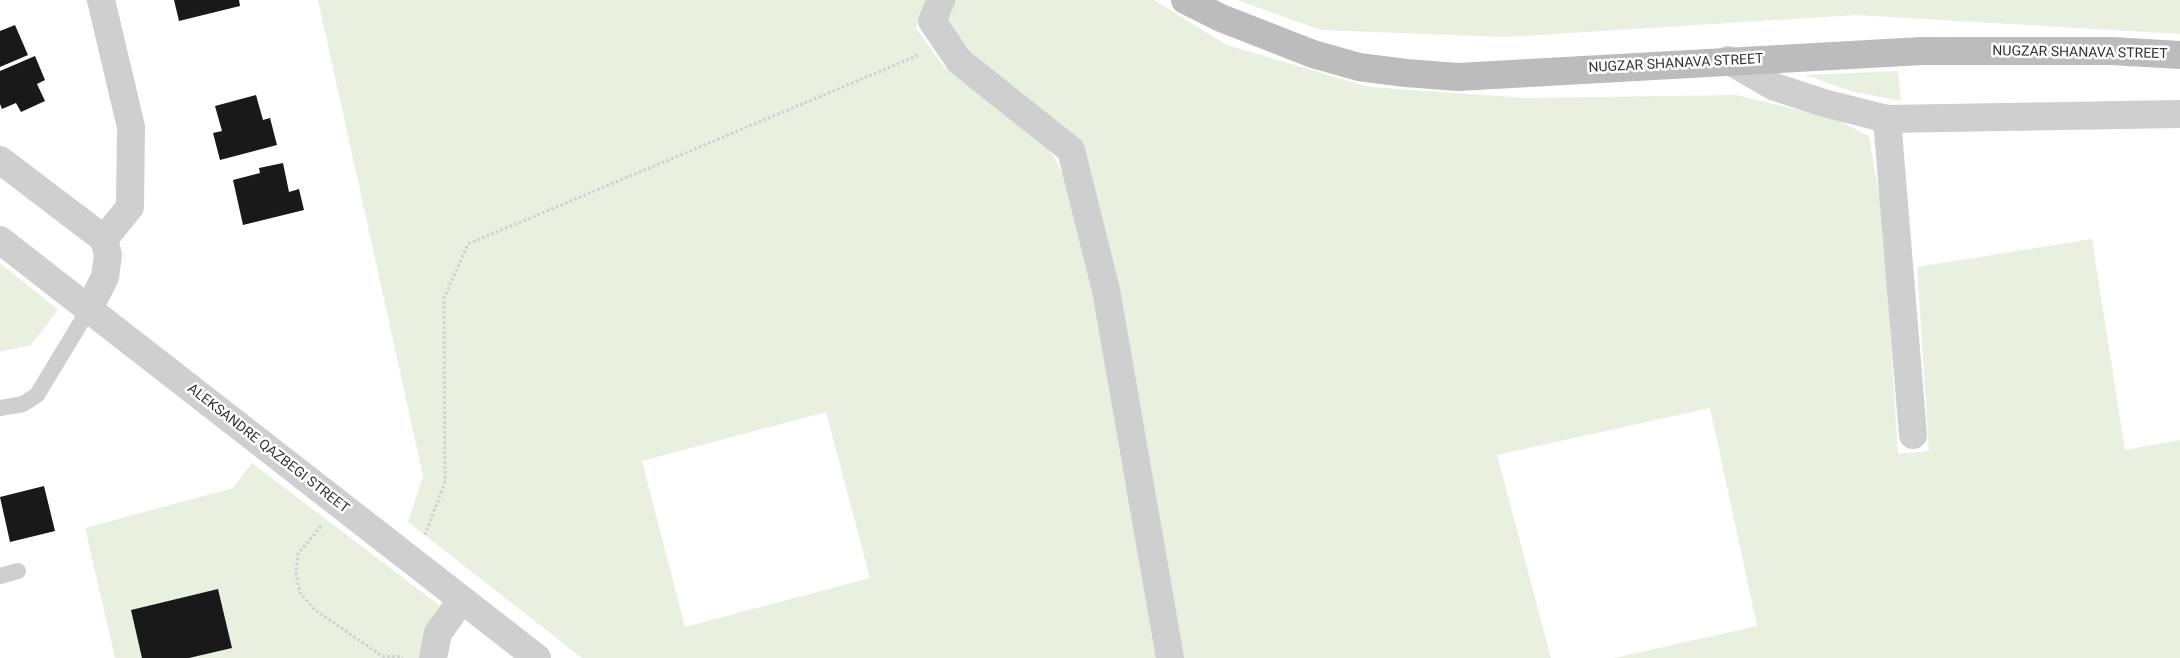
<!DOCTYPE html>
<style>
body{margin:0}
canvas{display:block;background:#fff}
</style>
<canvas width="2180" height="658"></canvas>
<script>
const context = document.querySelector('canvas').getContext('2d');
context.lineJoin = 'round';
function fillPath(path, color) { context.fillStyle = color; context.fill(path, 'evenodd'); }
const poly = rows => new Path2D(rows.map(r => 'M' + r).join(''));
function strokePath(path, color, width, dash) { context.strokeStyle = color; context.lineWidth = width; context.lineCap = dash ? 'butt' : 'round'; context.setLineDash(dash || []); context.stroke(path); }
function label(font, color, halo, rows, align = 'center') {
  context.font = font + ' Roboto,sans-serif'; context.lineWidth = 5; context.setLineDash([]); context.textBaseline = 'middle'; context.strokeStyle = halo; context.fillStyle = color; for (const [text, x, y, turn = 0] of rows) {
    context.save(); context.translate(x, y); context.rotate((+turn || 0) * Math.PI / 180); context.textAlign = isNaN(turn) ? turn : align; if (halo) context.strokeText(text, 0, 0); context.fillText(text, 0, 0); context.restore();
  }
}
const green = poly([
 [318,0,926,0,916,28,944,67,1046,146,1055,158,1070,189,1101,293,1162,658,582,658,408,522,423,476],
 [826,412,870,578,685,627,642,461],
 [952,0,1154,0,1227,45,1369,87,1526,98,1737,95,1835,119,1869,136,1883,216,1898,454,1929,451,1917,267,2092,239,2125,450,2180,440,2180,658,1614,658,1757,626,1710,408,1497,455,1551,658,1178,658,1077,142,972,60,941,24],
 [1237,0,2180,0,2180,34,1856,15,1505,37,1321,30],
 [1898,71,1901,101,1850,91,1805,75],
 [0,263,58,310,31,345,0,352],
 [252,463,439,605,422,658,115,658,85,528,233,488]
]);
const building = poly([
 [174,0,239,0,240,6,179,21],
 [15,25,28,55,0,67,0,31],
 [35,56,45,80,37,84,45,101,21,112,16,103,2,109,0,104,0,71],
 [256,95,263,120,270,118,277,145,220,160,213,133,222,131,215,106],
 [283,163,289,192,299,189,304,210,243,225,233,180,260,173,259,168],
 [44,486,55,531,10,542,0,497],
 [218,589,232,648,189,658,142,658,131,610]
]);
const path = poly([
 [321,526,298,554,296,574,300,593,315,610,382,656,403,657],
 [425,535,445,482,444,298,468,244,919,55]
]);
const service = poly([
 [0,408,23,404,37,395,89,309],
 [0,576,18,571]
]);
const minor = poly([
 [101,0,131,127,130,207,104,239],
 [941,0,932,21,959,61,1071,150,1106,290,1170,658],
 [1728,60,1775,87,1824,103,1887,119,1913,435],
 [1887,119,2180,114],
 [0,160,104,239,108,255,105,277,89,309],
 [433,658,438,633,461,601]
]);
const tertiary = poly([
 [0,240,537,658]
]);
const secondary = poly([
 [1185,0,1221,18,1313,54,1359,67,1406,73,1458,77,1922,51,2111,51,2180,55]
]);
const streetNames = [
 ["NUGZAR SHANAVA STREET",2080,53,1],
 ["NUGZAR SHANAVA STREET",1676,64,-3],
 ["ALEKSANDRE QAZBEGI STREET",268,449,38]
];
fillPath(green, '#eaf0e0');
fillPath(building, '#191919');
strokePath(path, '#cfcfcf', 3, [2.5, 2.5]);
strokePath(service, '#cfcfcf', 16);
strokePath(minor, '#cfcfcf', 28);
strokePath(tertiary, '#cfcfcf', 28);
strokePath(secondary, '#bcbcbc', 28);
label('14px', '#323232', '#fff', streetNames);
</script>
